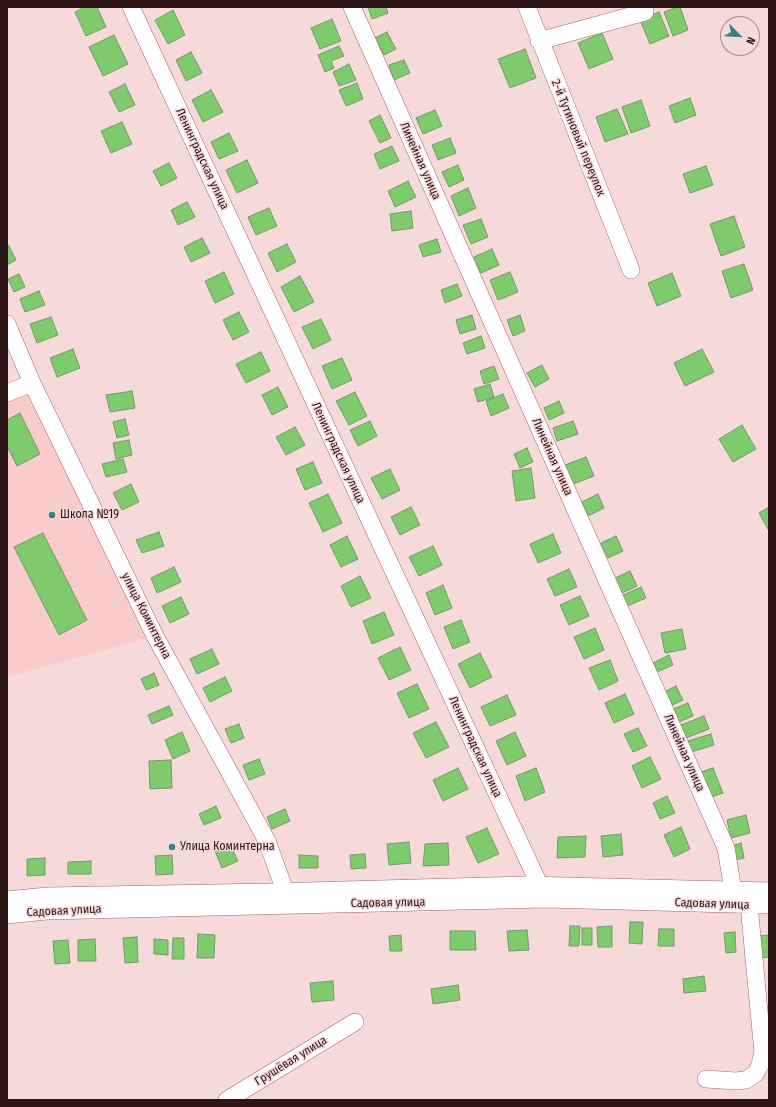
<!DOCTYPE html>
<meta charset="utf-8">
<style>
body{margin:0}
#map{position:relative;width:776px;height:1107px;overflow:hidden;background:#f6dad9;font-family:"Fira Sans Condensed",sans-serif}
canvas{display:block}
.frame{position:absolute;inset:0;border:8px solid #2e1616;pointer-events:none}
.north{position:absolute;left:720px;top:16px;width:40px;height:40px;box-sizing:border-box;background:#f6dad9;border:1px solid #a68c8b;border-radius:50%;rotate:114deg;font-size:11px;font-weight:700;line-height:16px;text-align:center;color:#2e1616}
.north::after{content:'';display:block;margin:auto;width:14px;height:18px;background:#398185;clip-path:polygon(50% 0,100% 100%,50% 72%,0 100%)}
</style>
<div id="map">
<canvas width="776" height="1107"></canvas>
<div class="frame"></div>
<div class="north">N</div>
</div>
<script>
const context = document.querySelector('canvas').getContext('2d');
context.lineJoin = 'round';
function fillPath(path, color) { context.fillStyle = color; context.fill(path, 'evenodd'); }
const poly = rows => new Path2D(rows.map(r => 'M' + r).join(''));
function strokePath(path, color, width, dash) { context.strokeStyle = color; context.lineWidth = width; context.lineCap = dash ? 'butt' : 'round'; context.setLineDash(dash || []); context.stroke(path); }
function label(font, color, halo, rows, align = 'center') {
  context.font = font + ' "Fira Sans Condensed",sans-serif'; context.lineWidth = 3; context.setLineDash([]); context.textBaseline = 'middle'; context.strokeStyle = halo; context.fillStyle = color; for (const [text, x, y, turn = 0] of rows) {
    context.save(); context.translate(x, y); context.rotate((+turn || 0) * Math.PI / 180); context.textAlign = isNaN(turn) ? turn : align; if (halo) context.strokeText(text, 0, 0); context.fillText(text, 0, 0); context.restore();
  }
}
const built = poly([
 [32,383,155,636,7,677,7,393]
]);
const building = poly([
 [85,7,97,7,106,27,86,36,75,12,85,7],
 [368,7,386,7,388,13,372,19,368,7],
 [677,7,680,7,688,30,673,36,664,12,677,7],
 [173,10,185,35,168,44,155,20,173,10],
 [659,12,669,36,650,44,640,20,659,12],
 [332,19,341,41,320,49,311,28,332,19],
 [387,32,396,49,384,55,375,38,387,32],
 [602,33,613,59,589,69,578,43,602,33],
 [114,35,128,64,103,76,89,47,114,35],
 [339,46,344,56,331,61,334,68,325,72,318,55,339,46],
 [525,49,536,78,510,88,498,59,525,49],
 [191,52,202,73,186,81,176,60,191,52],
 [404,60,410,73,394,80,389,65,404,60],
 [349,64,356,80,339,86,333,72,349,64],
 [357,83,363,99,346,106,339,90,357,83],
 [125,84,135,105,119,112,109,92,125,84],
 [211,90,223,112,203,122,192,100,211,90],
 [690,98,696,115,675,123,669,106,690,98],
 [641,100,650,126,631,133,622,107,641,100],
 [617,109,628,134,605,142,596,117,617,109],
 [435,110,442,126,423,134,416,118,435,110],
 [380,115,391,138,380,143,369,121,380,115],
 [122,122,132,144,111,153,101,131,122,122],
 [229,133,238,151,219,159,211,142,229,133],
 [450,138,456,153,438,160,432,145,450,138],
 [392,146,399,161,380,169,374,154,392,146],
 [247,160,258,183,237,193,226,170,247,160],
 [169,163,177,178,161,186,153,171,169,163],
 [458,165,464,180,449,187,442,172,458,165],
 [706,166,713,185,690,193,683,174,706,166],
 [408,181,416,197,395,207,388,191,408,181],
 [468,188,476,208,459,216,451,196,468,188],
 [187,202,195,217,178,225,171,210,187,202],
 [269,208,277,226,256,235,248,217,269,208],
 [411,211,413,228,392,231,390,214,411,211],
 [734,216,745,247,721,256,710,224,734,216],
 [481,219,488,237,471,244,463,225,481,219],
 [202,238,210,253,191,262,184,247,202,238],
 [437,239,441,252,423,257,419,245,437,239],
 [287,244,296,262,277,272,268,253,287,244],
 [9,246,16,260,7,265,7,247,9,246],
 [492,249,499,265,481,273,474,257,492,249],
 [744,264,753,290,731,298,722,271,744,264],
 [224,272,234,294,215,303,205,281,224,272],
 [510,272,518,292,498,300,490,280,510,272],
 [672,273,681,296,657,306,648,283,672,273],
 [19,274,25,287,14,292,8,279,19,274],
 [300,276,314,302,294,312,281,287,300,276],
 [457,284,462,296,445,303,441,290,457,284],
 [39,291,45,305,25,312,20,299,39,291],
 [239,312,249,332,233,340,223,320,239,312],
 [472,315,476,329,460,334,456,320,472,315],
 [520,315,525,331,513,336,507,320,520,315],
 [51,317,58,335,37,343,30,324,51,317],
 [321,319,331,340,313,349,302,327,321,319],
 [481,336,485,348,467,354,463,343,481,336],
 [73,349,80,368,57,377,50,358,73,349],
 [702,349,714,372,685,386,674,363,702,349],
 [261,352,270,371,246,383,236,364,261,352],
 [342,358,352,380,332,389,322,366,342,358],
 [542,365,549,379,535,387,527,373,542,365],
 [494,366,499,379,484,384,480,371,494,366],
 [490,384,494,397,478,402,474,389,490,384],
 [278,387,288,407,272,415,262,395,278,387],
 [132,391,135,408,110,412,106,395,132,391],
 [355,392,367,416,349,425,336,401,355,392],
 [503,394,509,408,491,416,486,401,503,394],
 [559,401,564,413,549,420,544,408,559,401],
 [20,413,40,454,17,466,7,446,7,420,20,413],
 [125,419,129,435,117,438,113,422,125,419],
 [370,421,377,436,358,446,350,430,370,421],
 [573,421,578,434,557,441,553,428,573,421],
 [742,425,756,449,733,462,719,439,742,425],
 [295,427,305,445,286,455,276,437,295,427],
 [129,440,132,455,116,459,113,443,129,440],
 [527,448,533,462,520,468,514,454,527,448],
 [586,457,594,476,573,484,565,465,586,457],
 [123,459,127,472,106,477,102,464,123,459],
 [313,462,322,483,305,490,296,469,313,462],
 [531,468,535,498,516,501,512,471,531,468],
 [390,469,400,490,382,499,371,478,390,469],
 [131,484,139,502,122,510,113,493,131,484],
 [328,494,342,523,323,532,309,503,328,494],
 [598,494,604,508,588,516,582,502,598,494],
 [411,507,420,525,400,535,391,517,411,507],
 [769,507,769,531,759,513,769,507],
 [159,532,164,546,142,553,136,540,159,532],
 [43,533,87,620,59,635,14,547,43,533],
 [553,534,561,553,538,563,530,544,553,534],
 [347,536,358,559,341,567,330,545,347,536],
 [616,536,623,551,608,558,601,543,616,536],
 [433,546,442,565,419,576,409,557,433,546],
 [174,567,181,582,157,593,151,578,174,567],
 [569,569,577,587,555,596,547,579,569,569],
 [630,571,637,586,622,593,615,578,630,571],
 [360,576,371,598,351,607,341,586,360,576],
 [443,585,452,608,435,615,426,593,443,585],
 [641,587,646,598,627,606,623,595,641,587],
 [580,596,589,616,569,625,560,605,580,596],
 [181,597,189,614,170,623,162,606,181,597],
 [384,612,394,635,372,644,363,621,384,612],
 [461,620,470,642,453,649,444,627,461,620],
 [595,628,604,650,584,659,574,637,595,628],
 [682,629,686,649,665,653,661,633,682,629],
 [400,647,411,670,389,680,378,658,400,647],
 [212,649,219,664,197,674,190,659,212,649],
 [480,653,492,677,470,688,458,664,480,653],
 [669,655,673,665,657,672,653,663,669,655],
 [610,660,618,681,599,690,589,668,610,660],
 [154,673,159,685,146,690,141,679,154,673],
 [225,677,232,691,210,702,203,688,225,677],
 [417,684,429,709,409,718,397,693,417,684],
 [676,686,683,700,670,706,664,692,676,686],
 [625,694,634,714,614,723,605,703,625,694],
 [507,695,516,715,490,726,481,707,507,695],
 [688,703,693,716,677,723,671,710,688,703],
 [169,706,173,715,152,724,148,715,169,706],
 [704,716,709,729,686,738,681,725,704,716],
 [436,722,449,747,426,758,413,733,436,722],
 [239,724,244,738,231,743,225,729,239,724],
 [638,728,647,746,633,752,624,734,638,728],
 [182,732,190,751,173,759,165,740,182,732],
 [515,732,526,756,507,765,496,741,515,732],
 [711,734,714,745,691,752,688,741,711,734],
 [650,757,661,779,642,788,632,766,650,757],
 [259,759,265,774,249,780,243,765,259,759],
 [171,760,172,788,150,789,149,761,171,760],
 [458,768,468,789,443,801,433,780,458,768],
 [536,768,545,792,525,801,516,776,536,768],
 [713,768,723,793,711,797,701,772,713,768],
 [667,796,675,813,660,819,653,803,667,796],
 [216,806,221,818,204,825,199,814,216,806],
 [285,809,290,821,272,829,267,817,285,809],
 [746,815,750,833,731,838,727,820,746,815],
 [681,827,690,849,674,857,664,835,681,827],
 [487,828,499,854,478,863,466,837,487,828],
 [621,834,623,855,603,857,601,836,621,834],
 [586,836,585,857,557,858,558,837,586,836],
 [409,842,411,863,389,865,387,844,409,842],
 [448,843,449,865,423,866,425,844,448,843],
 [741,843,744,858,735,860,732,846,741,843],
 [230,844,238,861,222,868,215,851,230,844],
 [365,854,366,868,351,869,350,855,365,854],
 [172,855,173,874,156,875,155,856,172,855],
 [299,855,318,856,318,868,299,868,299,855],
 [45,858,45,875,27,876,27,859,45,858],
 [91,861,91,874,68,874,68,862,91,861],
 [630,922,643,922,642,944,629,943,630,922],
 [570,926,580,926,579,946,569,946,570,926],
 [612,926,612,947,598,947,597,927,612,926],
 [582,928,592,928,592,945,582,945,582,928],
 [659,929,674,929,674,946,658,946,659,929],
 [527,930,529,950,509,951,507,931,527,930],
 [450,931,475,931,476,950,450,950,450,931],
 [735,932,736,952,726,953,724,933,735,932],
 [198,934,215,935,214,958,197,958,198,934],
 [401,935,402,951,390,951,389,936,401,935],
 [769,935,769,957,761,958,758,936,769,935],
 [137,937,138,962,125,963,123,938,137,937],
 [173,938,184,938,184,959,172,959,173,938],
 [95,939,96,961,78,961,78,940,95,939],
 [154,939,168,940,168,955,154,954,154,939],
 [68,940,70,963,55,964,53,941,68,940],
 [704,976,706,991,684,993,683,979,704,976],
 [333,981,334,1000,312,1002,310,983,333,981],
 [458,985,460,1000,433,1004,431,989,458,985]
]);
const minor = poly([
 [131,7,546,899],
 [352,7,726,848,733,890,749,905,761,1032,763,1052,760,1065,756,1073,746,1080,736,1081,706,1079],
 [527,7,631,270],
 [539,41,645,12],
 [7,324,32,383,155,636,267,841,285,891,290,901],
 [7,393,32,383],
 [7,900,47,896,270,892,526,885,769,891],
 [7,915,47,911,546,899,769,905],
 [227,1100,355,1022]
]);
const markers = [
 [52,515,4,"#398185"],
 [172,847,4,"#398185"]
];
const streetNames = [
 ["2-й Тутиновый переулок",578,138,68],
 ["Ленинградская улица",202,159,65],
 ["Линейная улица",420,161,66],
 ["Ленинградская улица",338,453,65],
 ["Линейная улица",552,457,66],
 ["улица Коминтерна",146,616,63],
 ["Ленинградская улица",475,747,65],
 ["Линейная улица",684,753,66],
 ["Садовая улица",388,903,-1],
 ["Садовая улица",712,904,2],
 ["Садовая улица",64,911,-3],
 ["Грушёвая улица",291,1061,-32]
];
const poiNames = [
 ["Школа №19",60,515],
 ["Улица Коминтерна",180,847]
];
fillPath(built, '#f9cbca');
fillPath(building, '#80ca6e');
strokePath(building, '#74996b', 1);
strokePath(minor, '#a16465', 18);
strokePath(minor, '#fff', 17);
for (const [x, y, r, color] of markers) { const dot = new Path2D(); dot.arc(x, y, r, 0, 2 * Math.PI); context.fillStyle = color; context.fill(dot); strokePath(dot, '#f6dad9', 1.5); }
label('12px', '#2e1616', '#f6dad9', streetNames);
label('12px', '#2e1616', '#f6dad9', poiNames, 'left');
</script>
